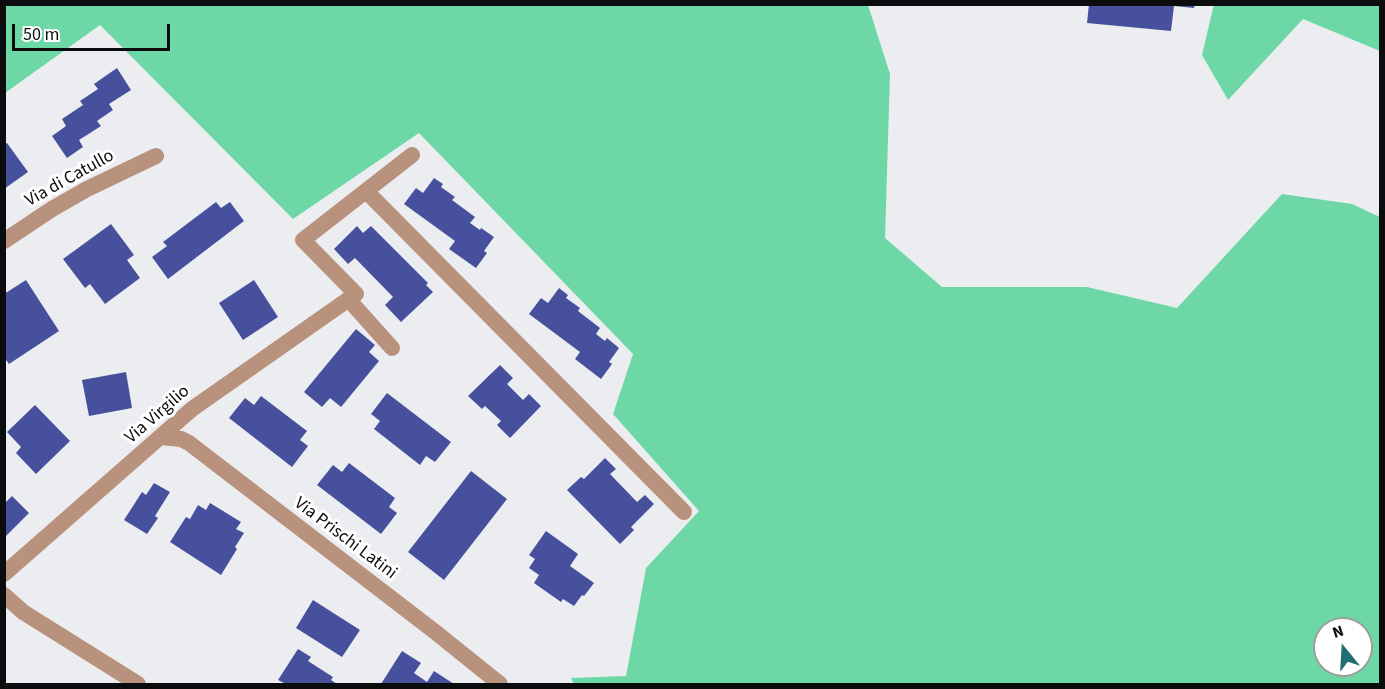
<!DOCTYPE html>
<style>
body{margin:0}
#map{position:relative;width:1385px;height:689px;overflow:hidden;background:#ecedf1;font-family:"Source Sans 3",sans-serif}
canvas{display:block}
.frame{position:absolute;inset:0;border:6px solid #0b0c0d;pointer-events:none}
.north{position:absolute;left:1313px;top:617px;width:60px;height:60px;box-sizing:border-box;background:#fff;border:2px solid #9d9e9e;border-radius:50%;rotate:342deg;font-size:16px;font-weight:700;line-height:24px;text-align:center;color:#0b0c0d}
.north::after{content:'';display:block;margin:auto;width:21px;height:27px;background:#236e71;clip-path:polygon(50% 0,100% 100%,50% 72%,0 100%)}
.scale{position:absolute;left:12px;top:24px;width:158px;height:27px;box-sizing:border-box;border:3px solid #0b0c0d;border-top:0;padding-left:8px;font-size:18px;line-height:21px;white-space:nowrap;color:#0b0c0d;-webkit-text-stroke:4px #fff;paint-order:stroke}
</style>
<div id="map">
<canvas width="1385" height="689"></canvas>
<div class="frame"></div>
<div class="north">N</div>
<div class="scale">50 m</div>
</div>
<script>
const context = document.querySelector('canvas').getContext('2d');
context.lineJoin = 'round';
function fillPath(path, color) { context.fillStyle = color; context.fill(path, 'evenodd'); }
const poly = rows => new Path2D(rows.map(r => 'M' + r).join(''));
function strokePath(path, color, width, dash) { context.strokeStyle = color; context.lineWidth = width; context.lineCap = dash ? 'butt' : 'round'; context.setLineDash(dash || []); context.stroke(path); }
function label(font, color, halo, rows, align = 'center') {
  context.font = font + ' "Source Sans 3",sans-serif'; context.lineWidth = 6; context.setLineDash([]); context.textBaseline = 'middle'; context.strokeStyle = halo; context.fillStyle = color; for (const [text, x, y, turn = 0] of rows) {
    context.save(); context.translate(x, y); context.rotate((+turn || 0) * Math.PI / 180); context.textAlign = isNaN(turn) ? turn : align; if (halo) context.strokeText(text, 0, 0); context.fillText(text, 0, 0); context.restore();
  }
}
const forest = poly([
 [5,4,868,5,890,74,885,238,942,287,1087,287,1177,308,1282,194,1352,204,1380,217,1380,684,574,684,571,678,626,676,646,568,699,511,613,414,633,354,419,133,293,219,100,25,5,93],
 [1325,629,1361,629,1361,665,1325,665],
 [1214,4,1380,5,1380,51,1303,19,1228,100,1202,55]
]);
const building = poly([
 [1089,4,1195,4,1194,8,1174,6,1171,31,1087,23],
 [117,68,131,90,109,104,113,110,97,121,101,126,79,140,83,147,67,158,52,136,66,126,62,119,83,105,80,101,98,89,94,84],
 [7,143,28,172,4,189,4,144],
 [434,178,443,184,441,187,455,197,452,200,475,217,470,223,480,230,481,228,494,237,484,251,487,253,476,268,449,249,455,241,404,204,416,188,423,193],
 [216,202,221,208,230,202,244,221,168,279,152,257,167,246,163,242],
 [111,224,134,255,127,260,140,278,105,304,90,284,85,288,63,259],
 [357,226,363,233,371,226,428,283,426,285,433,292,401,322,385,305,393,297,355,258,348,264,334,249],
 [26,280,59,331,9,364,4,357,4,294],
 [254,280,278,317,243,340,219,303],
 [559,288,568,295,566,298,580,308,578,311,600,328,596,334,605,341,607,338,619,348,609,362,612,364,601,379,575,359,580,352,529,314,541,298,548,303],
 [356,329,375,345,369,352,379,361,341,407,330,398,322,407,304,392],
 [500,365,513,378,507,384,523,400,529,394,541,406,510,438,497,425,501,421,485,406,482,409,468,396],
 [126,372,132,408,89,416,82,380],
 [387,393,451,442,435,462,426,456,420,465,374,429,380,421,371,414],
 [261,396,307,431,300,440,308,446,292,467,229,418,245,398,254,405],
 [35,405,70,441,36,474,16,453,21,447,7,432],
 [605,458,616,469,610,474,637,502,645,495,654,504,631,527,634,530,620,544,567,490,581,477,584,479],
 [349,463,395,498,389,507,397,513,381,534,317,485,333,465,342,472],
 [471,471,507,499,444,580,408,552],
 [154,483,170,492,155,516,158,518,147,534,124,520,142,492,146,495],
 [12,496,29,513,4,538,4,501,6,502],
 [210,503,241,522,236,529,244,533,235,547,237,549,221,575,170,542,186,517,190,519,198,505,206,510],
 [546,531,578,554,570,566,594,583,584,596,582,595,574,606,563,599,561,602,534,583,539,575,529,568,535,559,529,555],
 [313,600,360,630,342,657,296,628],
 [298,649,311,657,308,661,333,677,331,680,337,684,286,684,278,680],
 [402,651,421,663,414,673,427,682,434,671,454,684,381,684]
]);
const minor = poly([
 [366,191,684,512],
 [4,241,52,209,87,189,156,156],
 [349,300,392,348],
 [161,437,181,439,189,443,434,631,500,684],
 [4,574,192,409,356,294,303,240,412,155],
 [4,595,23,612,138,684]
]);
const streetNames = [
 ["Via di Catullo",70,179,-29],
 ["Via Virgilio",158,415,-41],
 ["Via Prischi Latini",345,539,37]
];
fillPath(forest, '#6dd8a5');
fillPath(building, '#46509c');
strokePath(minor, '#b9927e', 16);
label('18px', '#0b0c0d', '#fff', streetNames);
</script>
